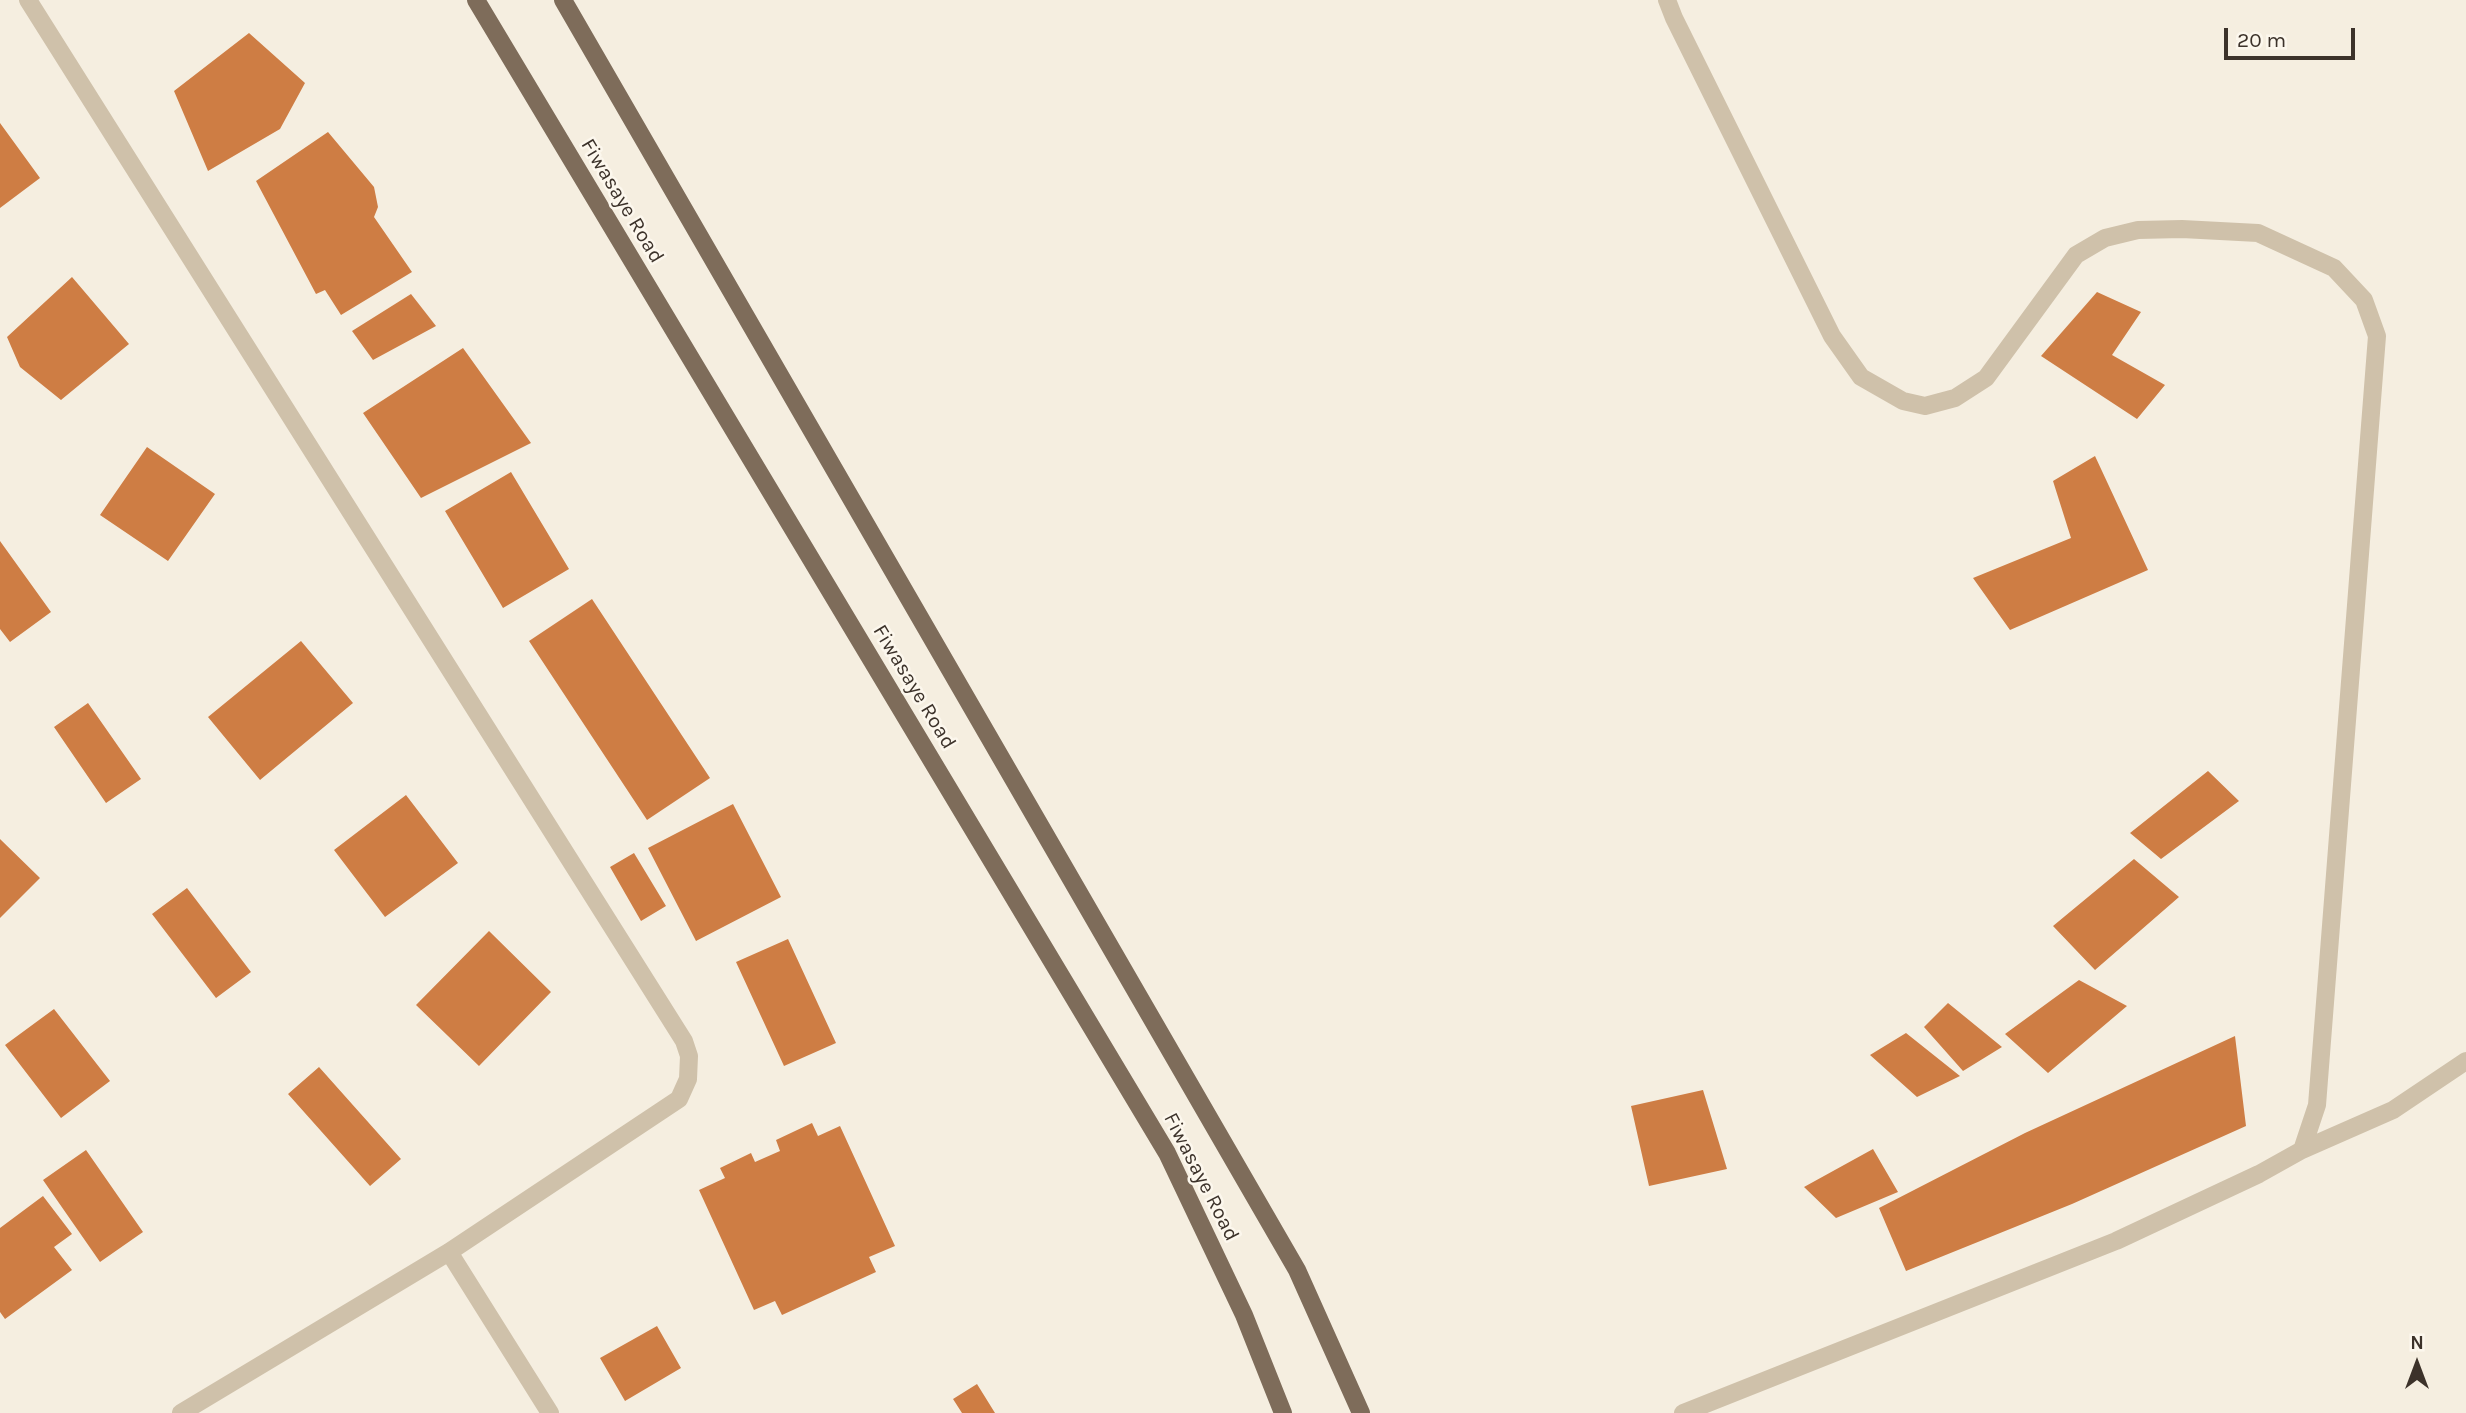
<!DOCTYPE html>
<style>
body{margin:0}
#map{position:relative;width:2466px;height:1413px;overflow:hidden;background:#f5eee0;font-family:Karla,sans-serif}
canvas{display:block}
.north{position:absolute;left:2382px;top:1329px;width:70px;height:70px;-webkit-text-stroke:5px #fcf7ed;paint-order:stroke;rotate:0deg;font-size:19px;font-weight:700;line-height:28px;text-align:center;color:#3c322a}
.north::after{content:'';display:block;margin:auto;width:24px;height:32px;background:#3c322a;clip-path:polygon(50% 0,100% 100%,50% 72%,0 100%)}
.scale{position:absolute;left:2224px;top:28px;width:131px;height:32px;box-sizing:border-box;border:4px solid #3c322a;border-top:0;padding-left:9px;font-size:21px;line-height:24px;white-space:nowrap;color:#3c322a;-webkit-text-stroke:5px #fcf7ed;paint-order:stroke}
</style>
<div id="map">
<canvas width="2466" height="1413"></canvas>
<div class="north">N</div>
<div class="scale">20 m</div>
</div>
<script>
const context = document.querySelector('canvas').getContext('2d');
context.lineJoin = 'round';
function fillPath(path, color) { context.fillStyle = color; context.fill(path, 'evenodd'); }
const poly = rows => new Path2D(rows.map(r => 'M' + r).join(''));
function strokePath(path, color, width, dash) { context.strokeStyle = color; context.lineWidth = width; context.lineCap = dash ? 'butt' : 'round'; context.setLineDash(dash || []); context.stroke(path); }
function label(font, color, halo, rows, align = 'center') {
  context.font = font + ' Karla,sans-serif'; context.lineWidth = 5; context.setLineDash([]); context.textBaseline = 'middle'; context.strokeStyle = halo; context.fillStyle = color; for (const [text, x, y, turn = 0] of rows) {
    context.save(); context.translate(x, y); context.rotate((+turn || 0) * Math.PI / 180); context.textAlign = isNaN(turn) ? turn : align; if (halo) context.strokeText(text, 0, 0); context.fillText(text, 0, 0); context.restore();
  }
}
const building = poly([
 [249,33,305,83,280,129,208,171,174,91],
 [0,123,40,178,0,208],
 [328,132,374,187,378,207,374,217,412,272,341,315,325,290,316,294,256,181],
 [72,277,129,344,61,400,20,367,7,337],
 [2097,292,2141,312,2112,355,2165,385,2137,419,2041,356],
 [411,294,436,326,373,360,352,331],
 [463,348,531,443,421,498,363,413],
 [147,447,215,494,168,561,100,515],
 [2095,456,2148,570,2010,630,1973,578,2071,538,2053,481],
 [511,472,569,569,503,608,445,511],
 [0,541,51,612,10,642,0,629],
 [592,599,710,778,647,820,529,641],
 [301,641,353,703,260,780,208,717],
 [88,703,141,779,106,803,54,727],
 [2208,771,2239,801,2161,859,2130,833],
 [406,795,458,863,385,917,334,850],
 [733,804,781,897,696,941,648,848],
 [0,839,40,878,0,918],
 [634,853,666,906,641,921,610,867],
 [2134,859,2179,897,2095,970,2053,926],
 [187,888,251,972,216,998,152,914],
 [489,931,551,992,479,1066,416,1005],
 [788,939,836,1043,784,1066,736,962],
 [2079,980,2127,1006,2048,1073,2005,1034],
 [1948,1003,2002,1047,1963,1071,1924,1027],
 [54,1009,110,1081,61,1118,5,1045],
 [1906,1033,1960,1076,1917,1097,1870,1055],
 [2235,1036,2246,1126,2072,1204,1906,1271,1879,1208,2025,1133],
 [319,1067,401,1159,370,1186,288,1094],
 [1703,1090,1727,1169,1649,1186,1631,1106],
 [812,1123,818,1136,840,1126,895,1246,869,1257,876,1272,782,1315,775,1301,754,1310,699,1190,725,1178,720,1168,751,1153,755,1162,780,1151,776,1140],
 [1873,1149,1898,1192,1836,1218,1804,1187],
 [86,1150,143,1232,100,1262,43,1180],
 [43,1196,72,1234,54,1247,72,1270,5,1319,0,1312,0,1228],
 [657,1326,681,1368,625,1401,600,1358],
 [977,1384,995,1413,962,1413,953,1399]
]);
const street = poly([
 [28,0,684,1041,689,1056,688,1079,679,1099,449,1252,181,1413],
 [1667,0,1674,18,1832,336,1861,377,1903,401,1925,406,1955,398,1986,378,2076,255,2105,238,2138,230,2182,229,2258,233,2334,268,2364,300,2377,336,2317,1105,2302,1150],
 [449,1252,550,1413],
 [1683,1413,2116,1241,2259,1174,2302,1150,2393,1110,2466,1061]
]);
const primary = poly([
 [476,0,1167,1153,1244,1315,1283,1413],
 [563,0,1297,1270,1361,1413]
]);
const streetNames = [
 ["Fiwasaye Road",622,201,59],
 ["Fiwasaye Road",914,687,59],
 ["Fiwasaye Road",1201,1177,63]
];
fillPath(building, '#ce7d44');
strokePath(street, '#cfc1aa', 18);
strokePath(primary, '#7e6c5a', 18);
label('21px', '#3c322a', '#fcf7ed', streetNames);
</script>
